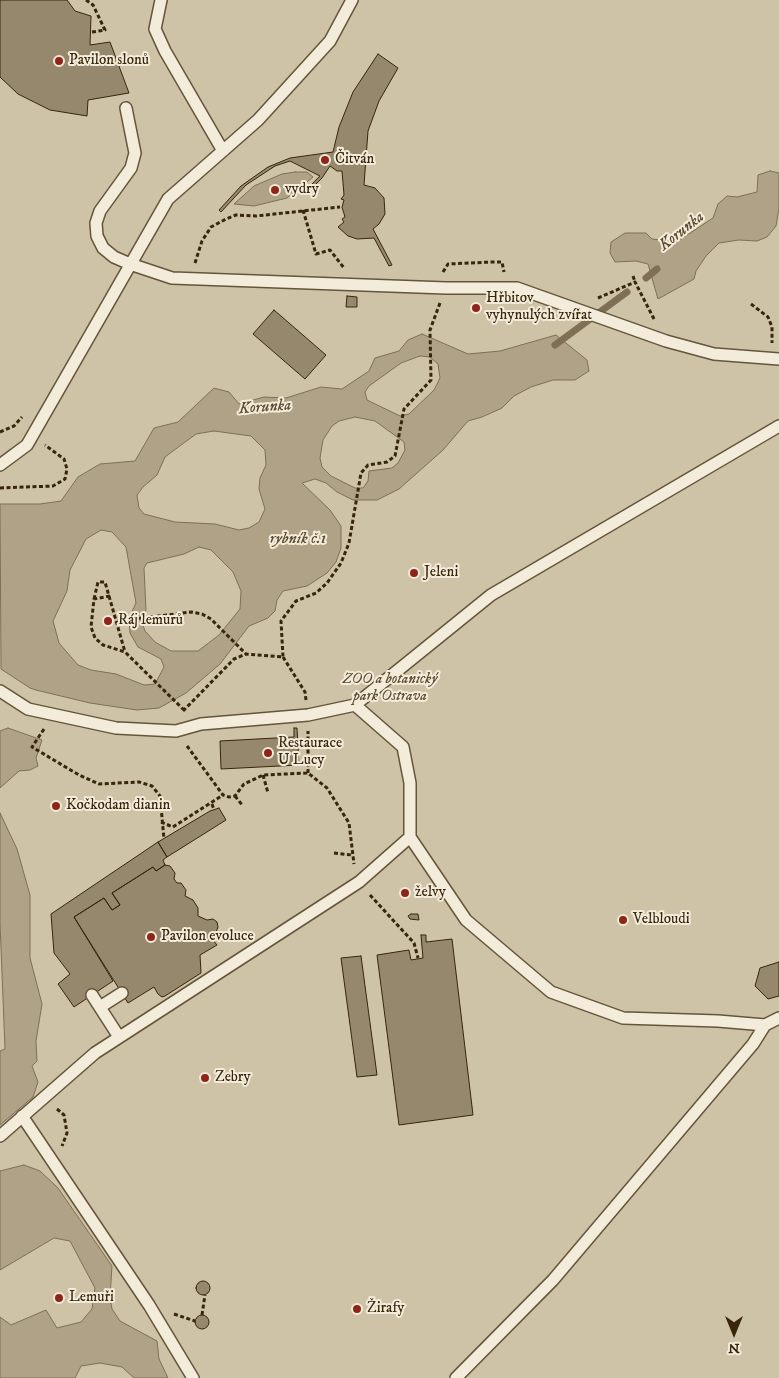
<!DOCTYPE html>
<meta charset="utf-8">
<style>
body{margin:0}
#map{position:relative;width:779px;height:1378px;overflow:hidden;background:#ede2c7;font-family:"IM FELL DW Pica",serif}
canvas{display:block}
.north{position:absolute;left:709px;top:1308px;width:50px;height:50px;-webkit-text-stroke:4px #f3ecdb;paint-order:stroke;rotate:180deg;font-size:14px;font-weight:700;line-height:20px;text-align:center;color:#38260b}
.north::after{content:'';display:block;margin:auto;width:18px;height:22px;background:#38260b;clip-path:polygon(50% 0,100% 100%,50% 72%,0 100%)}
</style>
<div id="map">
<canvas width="779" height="1378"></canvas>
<div class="north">N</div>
</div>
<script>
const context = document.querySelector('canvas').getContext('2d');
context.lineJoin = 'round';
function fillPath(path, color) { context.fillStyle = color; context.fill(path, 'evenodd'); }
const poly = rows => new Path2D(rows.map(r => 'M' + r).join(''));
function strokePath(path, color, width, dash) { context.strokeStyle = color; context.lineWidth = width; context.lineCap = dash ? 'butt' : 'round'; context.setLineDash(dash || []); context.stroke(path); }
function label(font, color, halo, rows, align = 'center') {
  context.font = font + ' "IM FELL DW Pica",serif'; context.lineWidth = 4; context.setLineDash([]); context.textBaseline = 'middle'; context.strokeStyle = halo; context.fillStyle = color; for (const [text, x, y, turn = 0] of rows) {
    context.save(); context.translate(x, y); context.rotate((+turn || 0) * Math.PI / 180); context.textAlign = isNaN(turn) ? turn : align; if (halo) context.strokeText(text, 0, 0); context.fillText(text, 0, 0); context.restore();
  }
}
const green = poly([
 [0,0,779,0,779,1378,0,1378]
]);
const water = poly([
 [770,171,779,173,779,208,776,226,767,237,757,241,739,240,719,243,706,256,696,271,694,279,658,299,648,264,636,261,615,262,610,253,611,242,625,233,646,233,652,239,669,241,681,239,713,218,718,204,727,196,737,197,757,192,758,175,770,171],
 [295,172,307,172,313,177,287,198,254,206,234,204,254,186,282,174,295,172],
 [422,334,468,354,500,351,556,335,587,360,589,371,575,380,553,380,531,387,514,396,502,408,482,417,468,421,443,450,399,489,377,500,353,500,337,492,326,483,315,479,302,483,330,510,341,526,341,548,336,562,327,573,307,586,283,591,277,600,275,611,268,618,249,626,220,664,186,693,159,708,137,710,90,703,36,690,30,688,1,669,0,504,40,504,61,501,78,477,100,464,135,461,154,428,178,422,214,388,229,392,239,404,264,397,286,398,321,387,342,389,369,371,375,358,399,351,408,340,422,334],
 [420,356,430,357,438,364,440,378,434,390,409,414,400,416,367,400,365,392,369,386,401,363,420,356],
 [355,417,375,421,404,442,405,450,398,463,392,468,369,471,368,481,363,488,355,488,331,476,322,467,320,458,323,440,332,426,339,421,355,417],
 [214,431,251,436,265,450,266,465,260,478,259,489,265,509,259,522,249,528,239,530,215,524,175,522,144,514,139,508,137,495,143,487,157,475,165,457,196,434,214,431],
 [101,530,112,532,126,547,136,603,129,618,130,633,138,647,161,659,164,667,155,684,144,685,116,674,91,670,78,665,59,643,53,621,67,591,70,570,86,539,101,530],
 [199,547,211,550,233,572,241,591,240,609,219,635,198,651,171,651,155,642,145,631,142,623,146,610,144,568,147,563,184,554,199,547],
 [8,728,42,740,36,758,38,766,30,770,19,771,0,788,0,731,8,728],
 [0,813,17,849,30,895,30,958,42,1004,36,1041,37,1061,32,1066,38,1082,33,1097,0,1125,0,1051,5,1049,0,923,0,813],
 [24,1165,40,1171,58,1188,112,1266,110,1297,112,1309,120,1321,157,1341,159,1359,168,1378,134,1378,122,1367,100,1363,81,1366,75,1378,0,1378,0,1317,11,1325,46,1310,57,1328,81,1322,92,1309,95,1288,70,1241,54,1238,0,1270,0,1171,24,1165]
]);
const stream = poly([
 [646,278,657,269],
 [555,345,627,292]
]);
const building = poly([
 [0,0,67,0,75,11,91,16,90,45,110,42,129,93,88,100,87,116,50,110,18,94,0,77,0,0],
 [378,54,398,68,379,101,368,131,364,185,375,188,384,198,385,214,379,224,373,229,392,265,389,266,374,238,357,239,348,236,338,227,344,222,342,219,345,217,342,207,344,200,341,199,344,195,342,171,337,171,330,166,322,178,306,194,304,192,320,176,290,161,275,166,246,185,221,212,219,210,241,186,268,167,290,158,333,152,339,127,353,92,378,54],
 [347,296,357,297,357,307,346,307,347,296],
 [274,310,326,355,305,379,253,334,274,310],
 [294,728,297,728,299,765,221,769,220,741,294,737,294,728],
 [219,808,226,820,167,857,158,842,210,811,219,808],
 [158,842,167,857,163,860,165,865,156,871,153,867,112,893,120,905,112,910,104,898,74,917,113,981,74,1007,58,984,70,974,54,953,51,914,158,842],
 [165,865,170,866,175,873,174,879,177,883,181,883,186,890,185,896,193,900,198,908,198,916,207,920,213,919,217,922,218,927,213,940,217,945,200,955,201,973,165,996,162,997,158,994,154,987,128,1003,74,917,104,898,112,910,120,905,112,893,153,867,156,871,165,865],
 [411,914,418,914,419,920,410,919,408,916,411,914],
 [421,935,426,935,426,942,452,939,473,1115,399,1125,377,955,409,950,411,960,423,958,421,935],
 [361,956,377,1075,357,1077,341,958,361,956],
 [779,962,779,996,768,999,755,986,760,968,779,962],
 '196 1288a7 7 0 1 1 14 0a7 7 0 1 1-14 0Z',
 '195 1322a7 7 0 1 1 14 0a7 7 0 1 1-14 0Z'
]);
const path = poly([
 [86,0,93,5,105,30,92,32],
 [303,210,316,254,330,250,344,268],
 [195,263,202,241,211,227,226,219,236,215,256,216,340,207],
 [443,272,448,264,492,262,502,262,504,272],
 [633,276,635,282],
 [598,298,635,282,654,319],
 [751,304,768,317,772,327,772,343],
 [0,432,14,426,22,417],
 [0,488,53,486,65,479,67,469,64,459,45,445],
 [110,596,94,599,91,627,95,638,103,645,125,652,184,710],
 [94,599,98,582,105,582,125,652],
 [118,621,191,612,202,614,211,619,246,654],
 [283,657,305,692,306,700],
 [183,711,234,659,246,654,283,657,281,621,296,601,316,593,327,583,341,563,349,543,361,473,368,465,387,462,395,456,404,409,431,380,430,330,440,303],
 [44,729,32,747,79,775,99,784,139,782,152,786,160,796,164,839],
 [187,746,223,795,229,797,235,796,244,784,263,775,308,773,327,788,349,823,354,864],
 [308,773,308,731],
 [263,775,268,793],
 [235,796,243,806],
 [212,804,214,810],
 [161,822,173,827,223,795],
 [334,853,352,855],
 [370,895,414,943,418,958],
 [57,1109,64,1115,67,1133,62,1146],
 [174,1314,195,1321],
 [202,1315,205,1295]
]);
const lane = poly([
 [161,0,155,29,165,51,223,151],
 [126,108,135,153,131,168,100,211,96,223,97,236,103,248,114,257,130,264,172,278,446,288,517,288,666,341,714,354,779,359],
 [0,465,27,445,168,199,258,120,330,41,352,0],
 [0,691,28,709,116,728,176,731,201,724,308,715,355,705,403,747,410,783,410,837,466,920,551,992,623,1018,718,1021,765,1025,779,1018],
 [355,705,491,595,779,426],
 [92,995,119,1037],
 [100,1007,122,993],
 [22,1116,149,1305,193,1378],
 [0,1136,95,1053,359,882,410,837],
 [456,1378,553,1280,753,1044,765,1025]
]);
const markers = [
 [59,61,5,"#8f2418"],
 [325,160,5,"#8f2418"],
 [275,190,5,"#8f2418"],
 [476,308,5,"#8f2418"],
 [414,573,5,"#8f2418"],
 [108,621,5,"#8f2418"],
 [268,753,5,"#8f2418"],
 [56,806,5,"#8f2418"],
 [405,893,5,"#8f2418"],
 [623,920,5,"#8f2418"],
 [151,937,5,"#8f2418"],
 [205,1078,5,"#8f2418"],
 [59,1298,5,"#8f2418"],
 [357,1309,5,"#8f2418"]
];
const poiNames = [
 ["Pavilon slonů",69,61],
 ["Čitván",335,160],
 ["vydry",285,190],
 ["Hřbitov",486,299],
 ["vyhynulých zvířat",486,316],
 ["Jeleni",424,573],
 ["Ráj lemurů",118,621],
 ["Restaurace",278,744],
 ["U Lucy",278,761],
 ["Kočkodam dianin",66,806],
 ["želvy",415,893],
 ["Velbloudi",633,920],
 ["Pavilon evoluce",161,937],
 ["Zebry",215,1078],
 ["Lemuři",69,1298],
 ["Žirafy",367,1309]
];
const parkNames = [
 ["ZOO a botanický",390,680],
 ["park Ostrava",390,697]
];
const waterNames = [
 ["Korunka",682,232,-38],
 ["Korunka",265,408,-4],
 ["rybník č.1",298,540]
];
fillPath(green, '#cec2a7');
fillPath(water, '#afa287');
strokePath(water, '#7f7055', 1);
strokePath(stream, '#7f7055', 7);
fillPath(building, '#96886d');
strokePath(building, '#38260b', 1);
strokePath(lane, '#65553a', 14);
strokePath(path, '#38260b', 3, [4, 2.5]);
strokePath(lane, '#f3ecdb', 11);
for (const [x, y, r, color] of markers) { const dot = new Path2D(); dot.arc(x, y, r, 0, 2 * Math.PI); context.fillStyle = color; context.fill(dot); strokePath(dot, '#f3ecdb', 2); }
label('15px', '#38260b', '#f3ecdb', poiNames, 'left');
label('italic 15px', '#5e4d32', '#f3ecdb', parkNames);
label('italic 16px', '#5c4b30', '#f3ecdb', waterNames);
</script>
